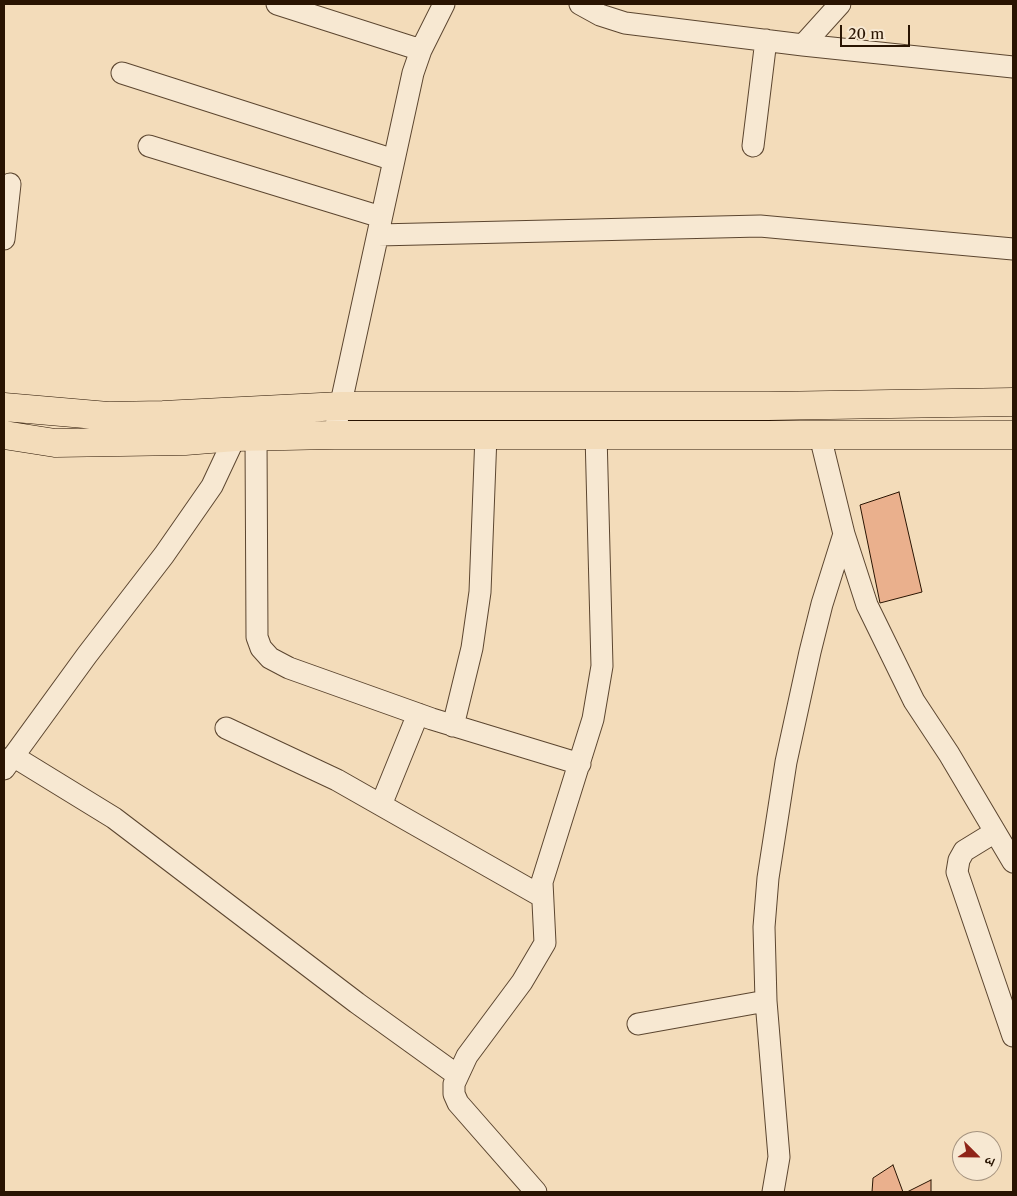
<!DOCTYPE html>
<meta charset="utf-8">
<style>
body{margin:0}
#map{position:relative;width:1017px;height:1196px;overflow:hidden;background:#f3dcba;font-family:"Libre Caslon Text","Noto Serif Devanagari",serif}
canvas{display:block}
.frame{position:absolute;inset:0;border:5px solid #291402;pointer-events:none}
.north{position:absolute;left:952px;top:1131px;width:50px;height:50px;box-sizing:border-box;background:#f7e8d2;border:1px solid #a5937f;border-radius:50%;rotate:113deg;font-size:14px;font-weight:700;line-height:20px;text-align:center;color:#291402}
.north::after{content:'';display:block;margin:auto;width:18px;height:22px;background:#8f2418;clip-path:polygon(50% 0,100% 100%,50% 72%,0 100%)}
.scale{position:absolute;left:840px;top:25px;width:70px;height:22px;box-sizing:border-box;border:2px solid #291402;border-top:0;padding-left:6px;font-size:15px;line-height:18px;white-space:nowrap;color:#291402;-webkit-text-stroke:4px #f7e8d2;paint-order:stroke}
</style>
<div id="map">
<canvas width="1017" height="1196"></canvas>
<div class="frame"></div>
<div class="north">उ</div>
<div class="scale">20 m</div>
</div>
<script>
const context = document.querySelector('canvas').getContext('2d');
context.lineJoin = 'round';
function fillPath(path, color) { context.fillStyle = color; context.fill(path, 'evenodd'); }
const poly = rows => new Path2D(rows.map(r => 'M' + r).join(''));
function strokePath(path, color, width, dash) { context.strokeStyle = color; context.lineWidth = width; context.lineCap = dash ? 'butt' : 'round'; context.setLineDash(dash || []); context.stroke(path); }
const building = poly([
 [899,492,922,592,880,603,860,505,899,492],
 [893,1165,903,1192,872,1192,873,1178,893,1165],
 [931,1180,931,1192,907,1192,931,1180]
]);
const minor = poly([
 [277,4,421,50],
 [580,4,600,15,625,23,803,45,1013,67],
 [803,45,840,4],
 [122,73,394,160],
 [149,146,381,217],
 [753,146,766,40],
 [378,235,760,226,1013,249],
 [4,239,10,184],
 [334,435,413,73,421,50,444,4],
 [820,436,844,534,867,605,914,701,949,754,1013,862],
 [256,437,257,637,261,648,270,658,289,668,432,719,580,764],
 [453,726,472,648,480,592,486,435],
 [226,728,337,780,541,896],
 [13,756,114,818,357,1003,457,1075],
 [4,769,87,655,164,555,212,486,235,437],
 [381,805,418,714],
 [995,832,964,851,959,860,957,872,1013,1036],
 [638,1024,766,1001],
 [536,1192,458,1103,454,1094,454,1084,467,1056,522,982,545,943,542,882,593,719,602,666,596,434],
 [773,1192,779,1157,766,1001,764,927,768,878,786,762,810,652,822,604,844,534]
]);
const primary = poly([
 [4,407,108,416,163,415,341,406,769,406,1013,402],
 [4,435,55,443,185,441,235,437,334,435,1013,435]
]);
fillPath(building, '#eab08d');
strokePath(building, '#291402', 1);
strokePath(minor, '#5c4630', 23);
strokePath(primary, '#291402', 29);
strokePath(minor, '#f7e8d2', 21);
strokePath(primary, '#f3dcba', 28);
</script>
